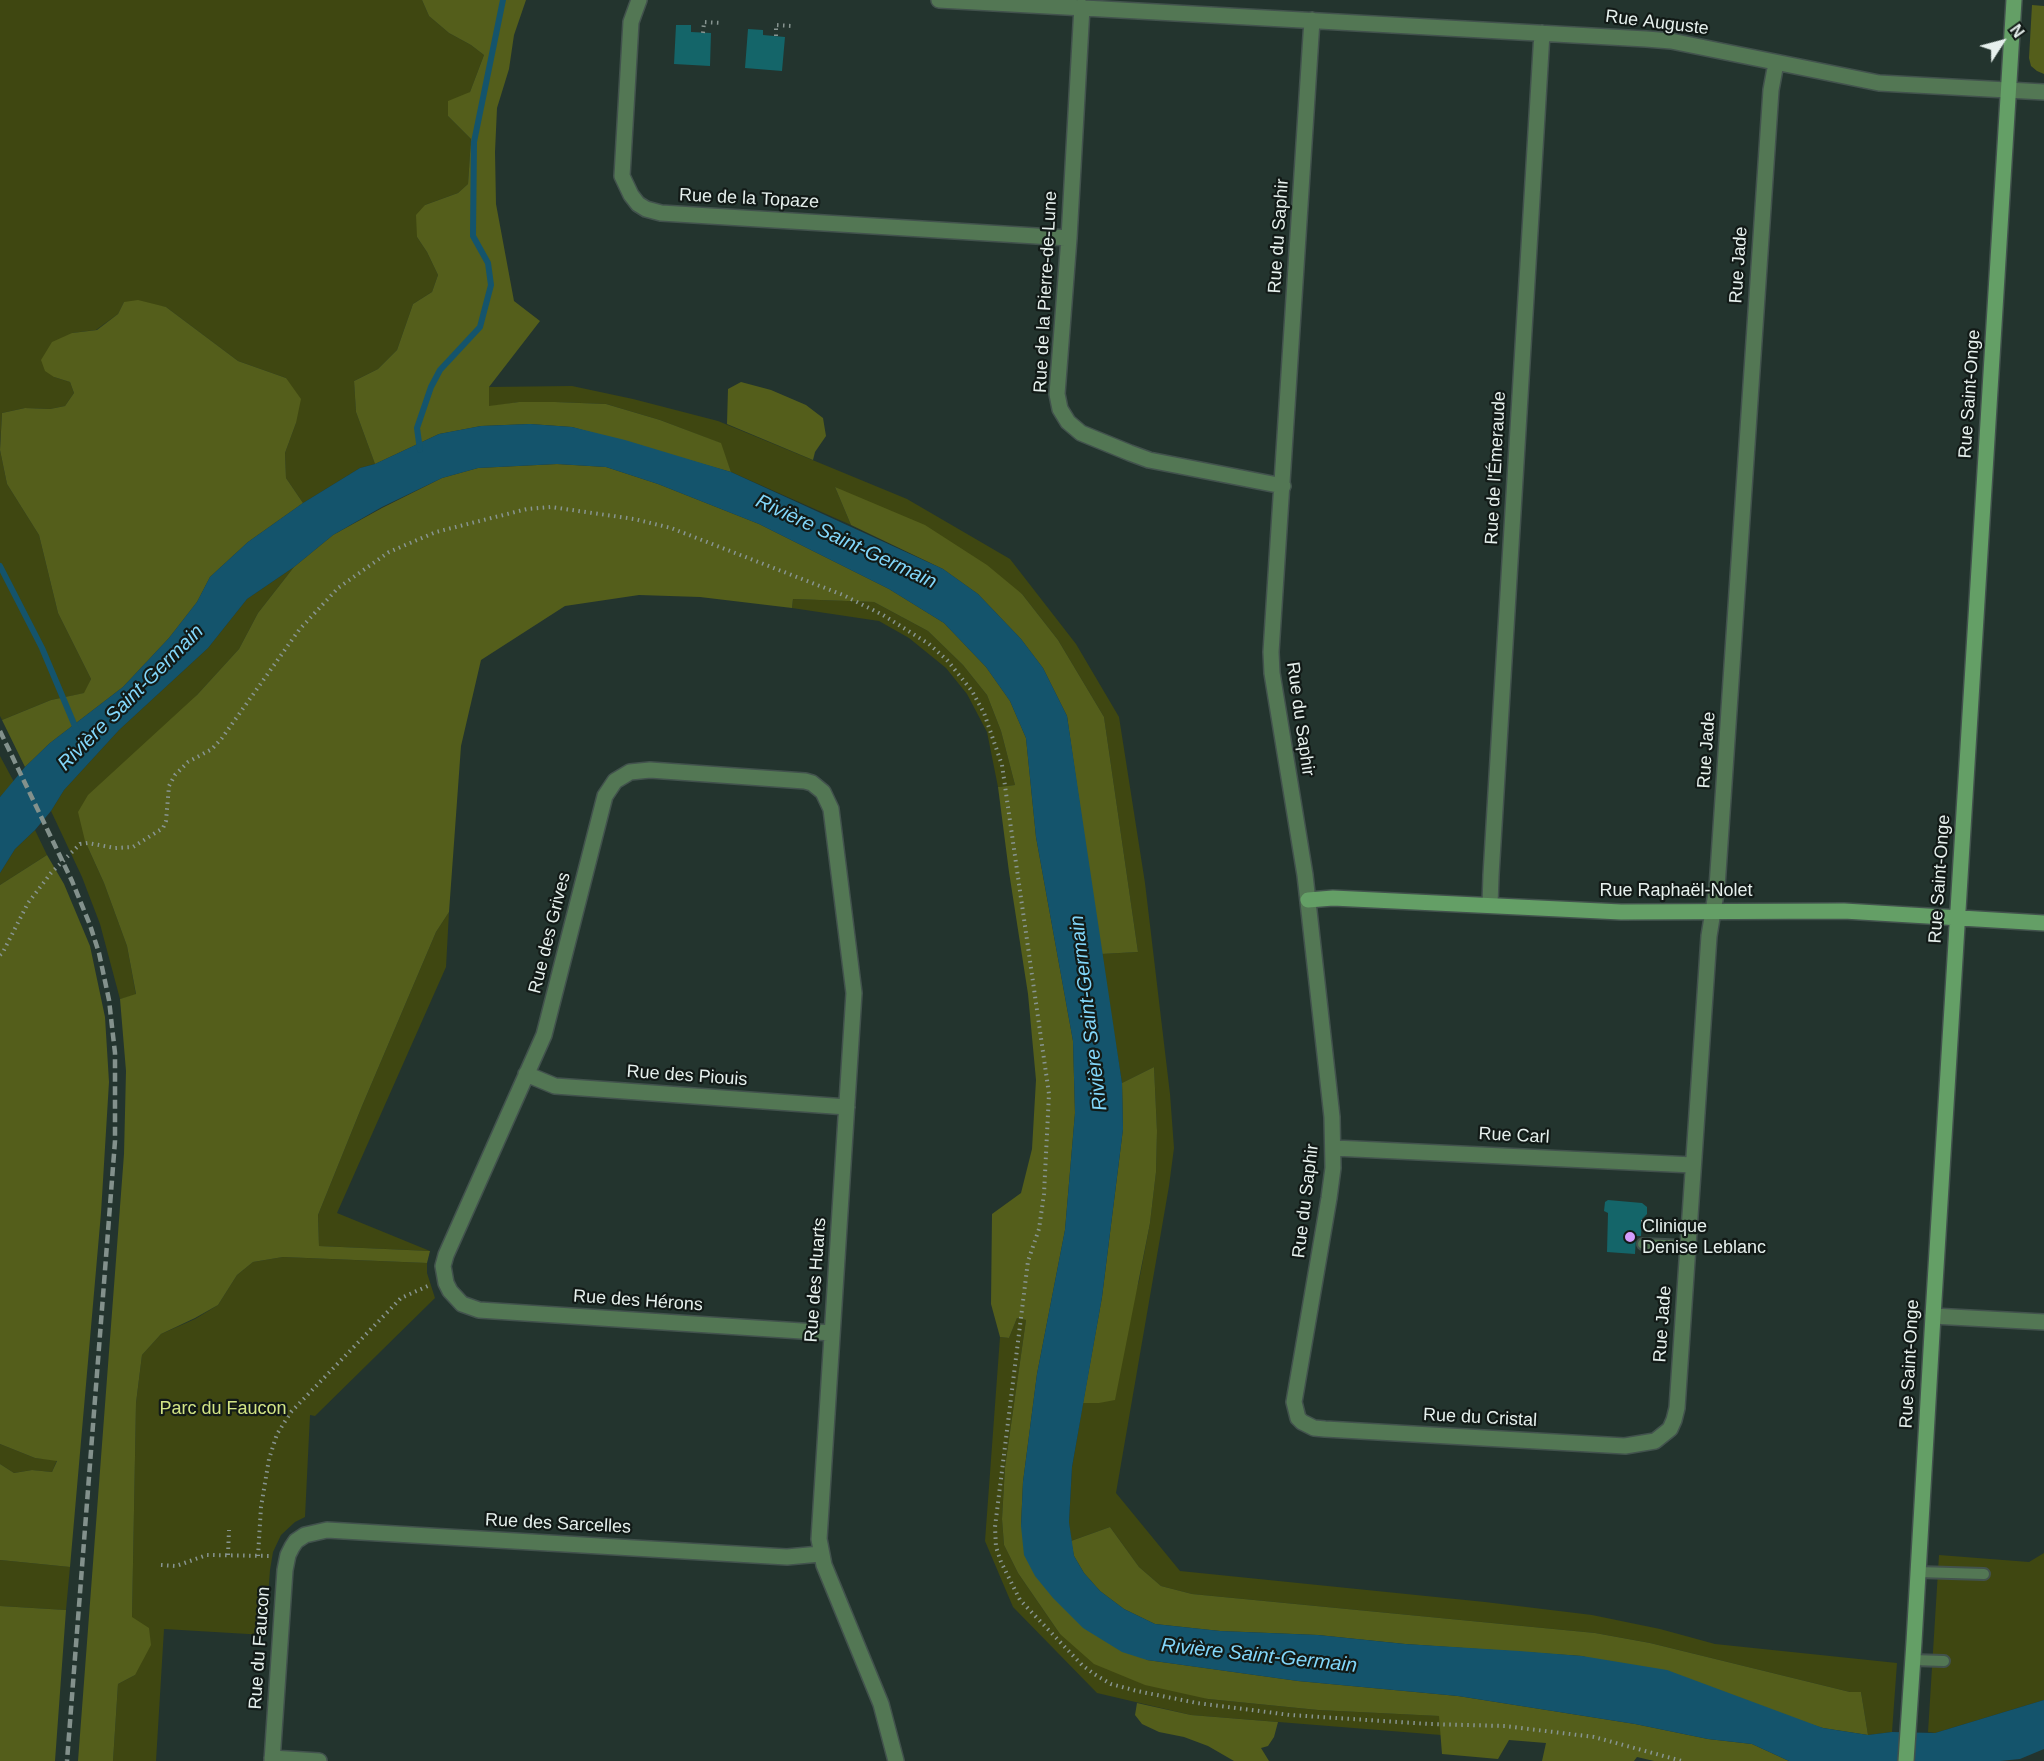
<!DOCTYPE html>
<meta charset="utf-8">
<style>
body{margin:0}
#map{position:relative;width:2044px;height:1761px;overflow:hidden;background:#23342e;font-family:Arial,sans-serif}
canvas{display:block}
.north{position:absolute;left:1972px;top:12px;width:60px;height:60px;-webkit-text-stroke:4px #121a17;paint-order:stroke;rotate:54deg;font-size:16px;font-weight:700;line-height:24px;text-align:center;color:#e6f0ed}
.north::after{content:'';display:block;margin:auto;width:21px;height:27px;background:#e6f0ed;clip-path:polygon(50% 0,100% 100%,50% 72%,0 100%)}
</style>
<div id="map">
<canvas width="2044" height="1761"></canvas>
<div class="north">N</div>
</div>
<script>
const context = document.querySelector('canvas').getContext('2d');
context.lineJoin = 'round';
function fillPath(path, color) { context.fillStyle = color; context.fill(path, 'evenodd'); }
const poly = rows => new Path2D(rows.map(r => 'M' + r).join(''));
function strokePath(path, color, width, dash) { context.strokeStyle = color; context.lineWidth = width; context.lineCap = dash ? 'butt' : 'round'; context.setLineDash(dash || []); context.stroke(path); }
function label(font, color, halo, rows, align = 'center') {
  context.font = font + ' Arial,sans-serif'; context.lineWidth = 4.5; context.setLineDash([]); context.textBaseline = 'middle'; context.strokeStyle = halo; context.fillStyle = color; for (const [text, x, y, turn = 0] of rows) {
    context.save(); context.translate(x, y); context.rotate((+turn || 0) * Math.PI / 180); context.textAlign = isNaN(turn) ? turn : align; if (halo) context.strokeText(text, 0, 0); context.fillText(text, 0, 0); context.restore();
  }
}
const green = poly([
 [0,0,422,0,429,16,449,33,471,45,484,55,470,92,448,116,471,139,468,184,458,193,425,205,417,237,427,252,438,275,432,292,413,304,397,350,378,369,354,381,356,412,375,464,360,468,303,503,286,478,285,453,296,423,286,378,238,361,166,307,124,302,118,314,96,330,72,333,54,377,70,382,74,393,65,406,50,409,25,408,2,413,0,445],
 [572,386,633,399,718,421,907,499,1010,559,1076,644,1119,717,1145,883,1170,1094,1174,1148,1169,1186,1116,1493,1180,1571,1485,1602,1592,1615,1660,1629,1715,1644,1897,1663,1892,1732,1868,1735,1861,1692,1850,1692,1650,1643,1595,1633,1192,1594,1161,1586,1139,1567,1110,1527,1071,1541,1069,1522,1072,1467,1083,1403,1099,1403,1139,1281,1150,1223,1156,1172,1157,1131,1154,1067,1122,1083,1101,954,1138,952,1104,717,1058,640,1022,594,835,487,851,525,731,472,720,443,660,420,606,404,555,402,519,402,488,407,489,387],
 [0,450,7,484,39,535,58,613,91,679,85,693,51,700,2,720,0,716],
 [294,567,258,613,239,649,197,695,85,841,104,883,127,946,136,995,120,999,100,924,82,877,51,811,64,790,119,730,208,648,247,599],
 [793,599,874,602,928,631,963,665,987,695,1001,731,1015,785,998,787,987,732,967,694,946,668,909,638,879,621,792,608],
 [0,756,14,782,0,797],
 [35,830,47,855,0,885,0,873,15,849],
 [449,912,446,967,337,1213,430,1251,319,1246,318,1215,362,1106,436,932],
 [283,1257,427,1263,427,1273,435,1298,315,1416,310,1415,305,1517,295,1522,281,1535,273,1552,270,1570,265,1635,164,1629,156,1761,113,1761,118,1684,135,1675,132,1617,136,1403,142,1355,161,1334,195,1319,218,1305,237,1275,253,1262],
 [1017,1318,1026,1320,1005,1467,1002,1519,1004,1545,1018,1573,1060,1634,1208,1699,1318,1710,1440,1716,1441,1735,1191,1715,1097,1693,1013,1607,985,1541,1000,1337,1009,1338],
 [0,1444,35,1458,57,1460,52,1472,32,1470,14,1473,0,1464],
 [2044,1553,2044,1700,1935,1733,1928,1732,1939,1555,2029,1562],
 [0,1560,70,1567,66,1610,0,1606]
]);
const forest = poly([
 [422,0,526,0,514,35,509,69,497,108,495,152,496,204,514,301,540,321,489,387,489,406,519,402,555,402,606,404,660,420,721,443,731,472,572,427,530,424,481,426,439,434,375,464,356,412,354,381,378,369,397,350,413,304,432,292,438,275,427,252,417,237,416,215,425,205,458,193,468,184,471,139,448,116,448,101,470,92,484,55,471,45,449,33,429,16],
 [2032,5,2044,6,2044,74,2037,71,2031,66,2029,58],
 [138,300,166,307,238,361,286,378,301,399,296,423,285,453,286,478,303,503,248,542,210,577,197,602,169,638,123,687,50,743,25,767,2,720,51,700,84,693,91,679,58,613,39,535,7,484,0,450,2,413,25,408,50,409,65,406,74,393,70,382,54,377,45,371,41,360,52,342,72,333,97,330,118,314,124,302],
 [741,382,771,390,806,405,823,418,826,436,815,452,813,460,727,424,728,389],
 [557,464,606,467,658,484,759,524,889,589,944,623,986,667,1010,701,1026,738,1036,837,1073,1041,1075,1113,1065,1230,1037,1374,1023,1482,1021,1526,1147,1660,1298,1681,1458,1696,1635,1724,1708,1739,1752,1744,1789,1761,1654,1761,1637,1757,1634,1761,1542,1761,1546,1743,1509,1740,1498,1759,1442,1754,1439,1716,1318,1710,1208,1699,1145,1685,1094,1664,1060,1634,1018,1573,1004,1545,1002,1519,1005,1467,1026,1320,1017,1318,1009,1338,1000,1337,991,1304,992,1214,1021,1193,1032,1149,1036,1080,1028,994,1009,872,998,787,1015,785,1001,731,987,695,963,665,928,631,874,602,793,599,792,608,700,597,639,595,565,606,481,660,461,746,449,912,436,932,362,1106,318,1215,319,1246,430,1251,427,1263,283,1257,253,1262,237,1275,218,1305,195,1318,161,1334,142,1355,136,1403,132,1617,149,1628,151,1645,135,1675,118,1684,113,1761,78,1761,124,1154,126,1071,120,999,136,994,127,946,104,883,85,841,78,812,88,795,197,695,239,649,258,613,294,567,333,535,382,508,442,478,478,468],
 [835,487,925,525,987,565,1022,594,1058,640,1104,717,1138,952,1101,954,1067,716,1043,668,1021,639,978,594,943,569,851,525],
 [47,855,64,884,90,946,105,1017,109,1082,101,1213,70,1567,0,1560,0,1464,14,1473,32,1470,52,1472,57,1461,35,1458,0,1444,0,885],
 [1154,1067,1157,1131,1156,1172,1150,1223,1115,1400,1099,1403,1083,1403,1102,1297,1123,1129,1122,1083],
 [1110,1527,1139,1567,1161,1586,1192,1594,1595,1633,1650,1643,1850,1692,1861,1692,1868,1735,1823,1728,1582,1656,1405,1644,1318,1635,1220,1631,1155,1624,1124,1609,1100,1591,1084,1573,1074,1556,1071,1541],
 [0,1606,66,1610,55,1761,0,1761],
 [1137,1703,1191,1715,1278,1722,1274,1737,1268,1746,1261,1748,1269,1761,1234,1761,1208,1746,1184,1737,1159,1732,1142,1724,1135,1715]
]);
const water = poly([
 [530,424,572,427,625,440,731,472,943,569,978,594,1021,639,1043,668,1067,716,1122,1083,1123,1129,1102,1297,1072,1467,1069,1522,1074,1556,1084,1573,1100,1591,1124,1609,1155,1624,1220,1631,1318,1635,1405,1644,1519,1651,1582,1656,1667,1670,1823,1728,1868,1735,1892,1732,1935,1733,2044,1700,2044,1749,2020,1759,2000,1761,1789,1761,1752,1744,1708,1739,1635,1724,1458,1696,1298,1681,1147,1660,1122,1652,1083,1628,1053,1598,1035,1576,1024,1555,1021,1526,1023,1482,1037,1374,1065,1230,1075,1113,1073,1041,1036,837,1026,738,1010,701,986,667,944,623,889,589,759,524,658,484,606,467,557,464,478,468,442,478,382,507,333,535,294,567,247,599,208,648,119,730,64,790,51,811,35,830,15,849,0,873,0,797,25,767,50,743,123,687,169,638,197,602,210,577,248,542,303,503,360,468,375,464,439,434,481,426]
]);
const stream = poly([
 [420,450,417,428,431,387,440,370,480,327,491,285,488,263,473,236,474,142,503,0],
 [0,566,42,648,77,731]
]);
const building = poly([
 [676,25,691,25,691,32,711,33,710,66,674,64],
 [748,29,763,30,763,35,785,37,782,71,745,68],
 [1608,1200,1642,1203,1647,1207,1647,1214,1642,1219,1641,1236,1636,1236,1635,1254,1607,1252,1608,1213,1604,1211,1605,1202]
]);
const path = poly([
 [703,33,704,22,721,23],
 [776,36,776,25,792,26],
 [0,955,3,952,28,903,51,873,80,844,88,843,115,848,133,847,163,828,166,821,169,786,175,775,188,762,212,749,222,738,299,630,338,588,389,552,436,532,527,509,551,507,634,519,671,528,843,595,883,615,929,644,947,660,972,691,984,713,1002,765,1049,1094,1044,1194,1039,1229,1028,1261,995,1527,996,1547,1001,1562,1020,1600,1082,1665,1094,1674,1111,1684,1137,1691,1197,1703,1290,1715,1429,1724,1505,1726,1594,1737,1682,1761],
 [1641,1222,1644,1222,1645,1229],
 [228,1555,229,1530],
 [258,1556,261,1507,269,1459,277,1434,291,1412,401,1298,430,1285],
 [161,1565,176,1566,207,1555,272,1556]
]);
const lane = poly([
 [1643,1244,1687,1246],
 [1918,1572,1984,1574],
 [1913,1660,1944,1661]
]);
const street = poly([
 [639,0,631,22,622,176,631,195,638,204,646,209,661,213,1069,238],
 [939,0,1646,39,1671,41,1879,83,2044,92],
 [1082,7,1069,238,1057,394,1060,409,1068,422,1081,433,1130,453,1149,460,1283,486],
 [1312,20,1271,652,1272,673,1305,875,1332,1117,1333,1168,1329,1198,1294,1402,1298,1418,1302,1422,1314,1428,1325,1429,1625,1446,1655,1441,1670,1429,1674,1420,1677,1408,1709,936,1717,887,1771,90,1776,63],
 [1490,905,1491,875,1542,33],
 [526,1074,555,1086,847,1107],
 [1334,1148,1693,1165],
 [1933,1316,2044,1322],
 [832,1333,479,1310,462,1304,450,1291,446,1283,443,1266,446,1255,544,1035,605,796,615,781,630,772,650,770,805,781,812,783,823,792,831,809,854,993,819,1539,824,1565,881,1704,896,1761],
 [272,1758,319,1761],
 [272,1761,285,1570,288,1555,292,1547,296,1541,305,1535,327,1530,787,1557,820,1554]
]);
const secondary = poly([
 [1308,900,1333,898,1621,912,1844,911,2044,923],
 [1906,1761,1914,1642,1933,1316,2014,0]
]);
const rail = poly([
 [0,731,72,881,90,925,99,953,109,1000,115,1053,115,1141,67,1761]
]);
const markers = [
 [1630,1237,6,"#d49cfc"]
];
const streetNames = [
 ["Rue Auguste",1657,23,7],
 ["Rue de la Topaze",749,199,3],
 ["Rue du Saphir",1279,236,-86],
 ["Rue Jade",1739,265,-86],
 ["Rue de la Pierre-de-Lune",1046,292,-87],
 ["Rue Saint-Onge",1970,394,-86],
 ["Rue de l'Émeraude",1496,468,-87],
 ["Rue du Saphir",1300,719,82],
 ["Rue Jade",1707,750,-86],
 ["Rue Saint-Onge",1940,879,-86],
 ["Rue Raphaël-Nolet",1676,891],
 ["Rue des Grives",550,933,-76],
 ["Rue des Piouis",687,1076,4],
 ["Rue Carl",1514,1136,3],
 ["Rue du Saphir",1306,1201,-83],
 ["Rue des Huarts",816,1280,-86],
 ["Rue des Hérons",638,1301,4],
 ["Rue Jade",1663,1324,-86],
 ["Rue Saint-Onge",1910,1364,-87],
 ["Rue du Cristal",1480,1418,3],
 ["Rue des Sarcelles",558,1524,3],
 ["Rue du Faucon",260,1648,-86]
];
const poiNames = [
 ["Clinique",1642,1227],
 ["Denise Leblanc",1642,1248]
];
const parkNames = [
 ["Parc du Faucon",223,1409]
];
const waterNames = [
 ["Rivière Saint-Germain",846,542,25],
 ["Rivière Saint-Germain",131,698,-45],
 ["Rivière Saint-Germain",1089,1013,-97],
 ["Rivière Saint-Germain",1259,1656,6]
];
fillPath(green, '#3f4711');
fillPath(forest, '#545e1b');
fillPath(water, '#14546c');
strokePath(stream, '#14546c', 6);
fillPath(building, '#146569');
strokePath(lane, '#42524d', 14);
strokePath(street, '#42524d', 18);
strokePath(secondary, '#42524d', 18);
strokePath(path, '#889591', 4, [1.5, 4.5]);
strokePath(lane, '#537754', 10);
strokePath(street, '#537754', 15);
strokePath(secondary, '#649f66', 15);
strokePath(rail, '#83918c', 4.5, [9, 4.5]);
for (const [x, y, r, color] of markers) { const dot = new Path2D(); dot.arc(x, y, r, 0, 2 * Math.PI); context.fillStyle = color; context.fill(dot); strokePath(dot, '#121a17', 2); }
label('18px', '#e6f0ed', '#121a17', streetNames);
label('18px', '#e6f0ed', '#121a17', poiNames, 'left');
label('18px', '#d3e586', '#121a17', parkNames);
label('italic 20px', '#82d7fb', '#121a17', waterNames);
</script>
